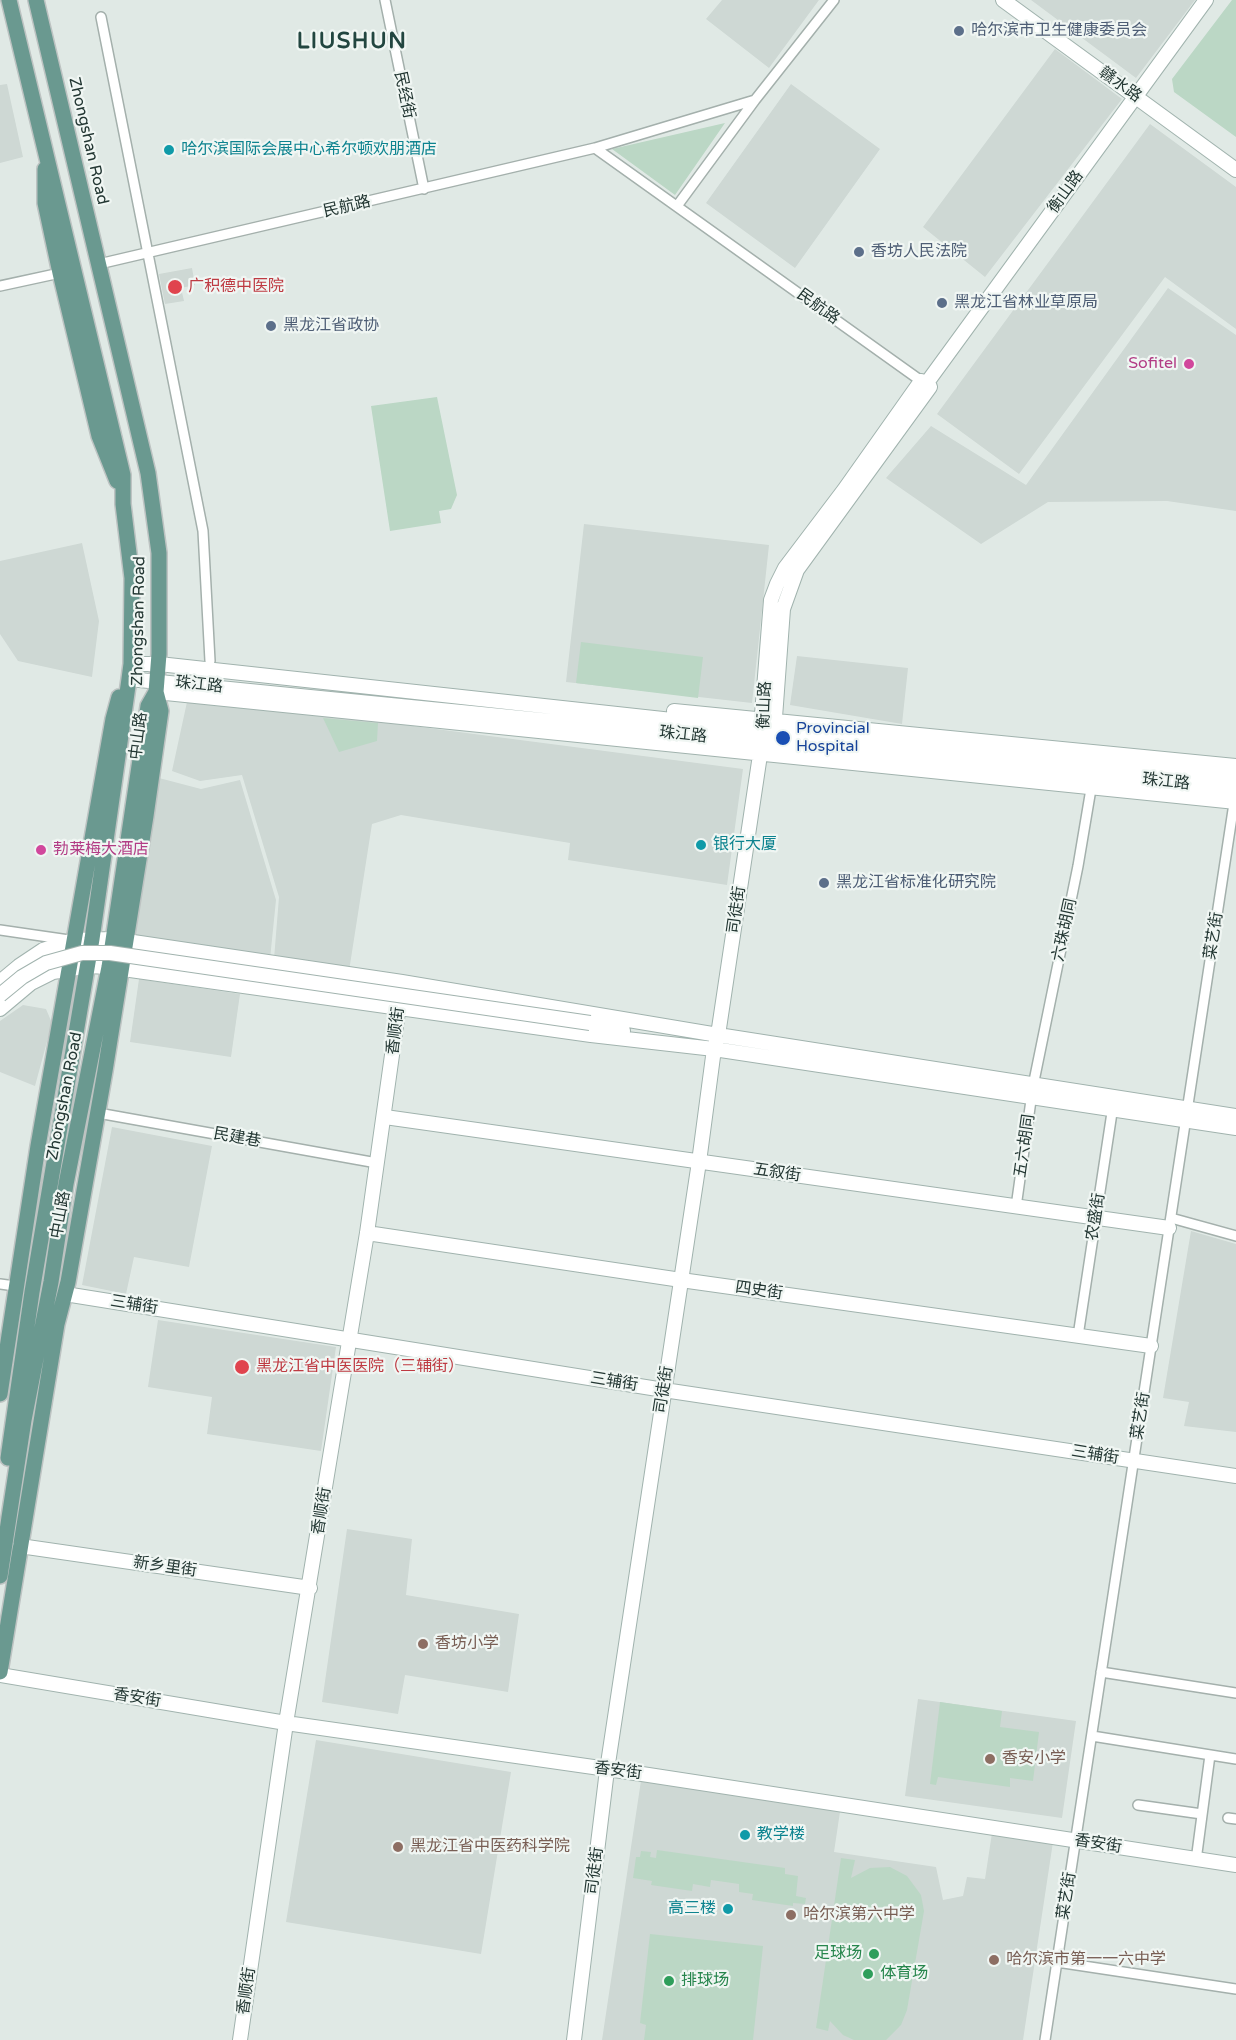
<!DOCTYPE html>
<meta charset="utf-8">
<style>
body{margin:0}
canvas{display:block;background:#e0e9e5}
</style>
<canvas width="1236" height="2040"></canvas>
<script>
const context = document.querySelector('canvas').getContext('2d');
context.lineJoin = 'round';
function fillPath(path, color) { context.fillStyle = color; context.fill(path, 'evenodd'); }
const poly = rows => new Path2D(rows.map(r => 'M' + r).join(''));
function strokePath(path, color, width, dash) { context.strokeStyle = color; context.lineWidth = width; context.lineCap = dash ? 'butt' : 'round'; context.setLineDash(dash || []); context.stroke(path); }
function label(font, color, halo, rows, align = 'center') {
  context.font = font + ' "Varela Round","Noto Sans SC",sans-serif'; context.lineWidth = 4.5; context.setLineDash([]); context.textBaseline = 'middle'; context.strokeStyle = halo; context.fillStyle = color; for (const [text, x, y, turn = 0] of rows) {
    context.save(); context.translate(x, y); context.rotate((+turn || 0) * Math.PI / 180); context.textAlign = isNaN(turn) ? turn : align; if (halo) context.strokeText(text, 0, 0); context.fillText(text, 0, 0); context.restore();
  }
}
const built = poly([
 [722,0,819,0,769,68,706,19],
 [1031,0,1195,0,1136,78],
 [1055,49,1122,99,985,277,923,227],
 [7,84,23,157,0,163,0,85],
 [791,84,880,149,795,268,706,203],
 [1150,124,1236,187,1236,329,1165,277,1019,474,937,414],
 [192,268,195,285,181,288,184,301,165,304,159,274],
 [1168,288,1236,335,1236,511,1167,501,1048,502,981,544,886,478,931,426,1026,485],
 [584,524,769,545,752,703,566,682],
 [82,543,99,621,92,677,18,661,0,634,0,561],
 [797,656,908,668,902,724,790,705],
 [187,702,382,722,743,769,727,885,568,860,570,843,401,815,372,824,349,971,274,959,279,897,242,775,200,781,172,771],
 [159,778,201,789,240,780,276,900,270,959,134,936],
 [139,979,240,994,231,1057,130,1042],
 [23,1005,46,1009,52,1023,35,1086,0,1072,0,1021],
 [112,1127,212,1146,189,1267,134,1257,126,1294,82,1285],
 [1191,1231,1236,1244,1236,1432,1184,1426,1189,1402,1163,1398],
 [158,1320,336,1347,321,1451,207,1434,212,1397,148,1387],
 [347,1529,412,1539,406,1595,519,1614,508,1692,405,1675,398,1714,322,1702],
 [918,1699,1076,1721,1062,1818,905,1796],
 [316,1740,511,1772,481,1954,286,1922],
 [642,1774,841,1805,834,1852,936,1867,943,1900,963,1896,967,1877,985,1879,992,1833,1053,1842,1023,2040,602,2040]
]);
const green = poly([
 [1232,0,1236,0,1236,137,1174,92,1172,79],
 [725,123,675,195,612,149],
 [437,397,457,495,451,509,439,511,441,523,390,531,371,406],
 [581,642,703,657,698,698,576,683],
 [323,718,378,723,377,741,339,752],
 [940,1702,1002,1711,1000,1727,1039,1732,1033,1781,1010,1778,1010,1787,938,1777,936,1785,930,1784],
 [657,1850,785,1868,785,1874,798,1876,796,1896,806,1898,805,1904,793,1903,793,1906,752,1900,753,1894,739,1892,739,1884,711,1880,710,1887,693,1884,692,1891,651,1885,652,1881,633,1878,636,1857,640,1857,641,1851,651,1852,650,1857,656,1858],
 [841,1858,855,1860,851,1878,870,1868,890,1867,907,1876,921,1895,924,1911,907,2010,901,2025,886,2040,854,2040,843,2035,830,2021,828,2031,816,2028],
 [650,1934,763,1946,753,2040,644,2040,646,2025,640,2023]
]);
const street = poly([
 [385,0,424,189],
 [101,17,203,531,210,661],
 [595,148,755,100],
 [677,206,755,100,834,0],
 [99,264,595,148,924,383],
 [0,286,60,273],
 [0,930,69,940],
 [98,1113,377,1163],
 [1016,1207,1033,1086,1078,866,1092,783],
 [1171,1218,1236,1236],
 [0,1284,15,1286],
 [1078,1336,1113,1106],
 [1101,1672,1236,1693],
 [1092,1736,1236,1759],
 [1138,1805,1202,1814],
 [1228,1818,1236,1819],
 [1197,1853,1210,1755],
 [1057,1962,1236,1989],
 [1045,2040,1235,797]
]);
const secondary = poly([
 [1003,0,1236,170],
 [926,384,1206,0],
 [131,664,159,664,901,745,1236,779],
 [129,679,1236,789],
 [156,692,1236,802],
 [674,711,1236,766],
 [761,727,771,600,777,584,785,568,844,490,921,381],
 [0,982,19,966,43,950,74,940,113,939,402,982,718,1035,1236,1116],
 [0,1009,31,983,53,972,88,966,109,967,591,1035,714,1049,1236,1128],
 [590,1023,623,1031],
 [385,1117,1169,1228],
 [367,1233,681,1280,1151,1346],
 [65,1294,664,1390,1236,1476],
 [20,1546,310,1588],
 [0,1675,286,1723,642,1774,1236,1865],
 [240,2040,286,1723,367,1233,400,998],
 [574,2040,607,1770,699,1162,714,1049,718,1035,760,755,774,731,783,609,797,570,930,387]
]);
const primary = poly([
 [45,169,45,203,60,273,99,436,117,481],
 [0,1394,38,1146,113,719,119,697],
 [8,1458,32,1292,92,939,129,679,131,664,132,578,123,504,123,475,9,0],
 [0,1576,24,1420,51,1282,66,1184,109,967,148,706,156,692,159,654,159,553,148,473,36,0],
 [0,1672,57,1324,68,1282,105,1071,146,816,161,711,156,692]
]);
const secondaryBridge = poly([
 [0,995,22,977,46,963,82,953,110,953,590,1023]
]);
const markers = [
 [959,31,6,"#5c6f8a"],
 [169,150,6,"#0f9aa8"],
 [859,252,6,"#5c6f8a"],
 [175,287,8,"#e0444e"],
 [942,303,6,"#5c6f8a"],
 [271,326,6,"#5c6f8a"],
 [1189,364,6,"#d1479c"],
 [783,738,8,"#1a4fb4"],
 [701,845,6,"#0f9aa8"],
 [41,850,6,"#d1479c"],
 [824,883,6,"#5c6f8a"],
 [242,1367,8,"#e0444e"],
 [423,1644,6,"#8d6e63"],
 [990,1759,6,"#8d6e63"],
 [745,1835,6,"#0f9aa8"],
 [398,1847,6,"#8d6e63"],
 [728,1909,6,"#0f9aa8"],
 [791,1915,6,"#8d6e63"],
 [874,1954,6,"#2e9e5b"],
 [994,1960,6,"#8d6e63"],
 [868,1974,6,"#2e9e5b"],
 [669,1981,6,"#2e9e5b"]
];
const serviceNames = [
 ["哈尔滨市卫生健康委员会",971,31],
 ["香坊人民法院",871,252],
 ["黑龙江省林业草原局",954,303],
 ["黑龙江省政协",283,326],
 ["黑龙江省标准化研究院",836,883]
];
const streetNames = [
 ["赣水路",1120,85,36],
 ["民经街",404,95,78],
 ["Zhongshan Road",88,141,77],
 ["衡山路",1066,192,-54],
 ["民航路",347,207,-13],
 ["民航路",818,307,36],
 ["Zhongshan Road",139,621,-89],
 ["珠江路",199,685,6],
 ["衡山路",765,705,-88],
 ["珠江路",683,735,6],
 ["中山路",139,736,-83],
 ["珠江路",1166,782,6],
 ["司徒街",737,910,-82],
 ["六珠胡同",1065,930,-78],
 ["菜艺街",1214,936,-81],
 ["香顺街",396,1031,-83],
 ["Zhongshan Road",65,1096,-79],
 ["民建巷",237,1138,10],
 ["五六胡同",1025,1146,-82],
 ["五叙街",777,1173,8],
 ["中山路",61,1215,-80],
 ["农盛街",1096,1217,-81],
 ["四史街",759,1291,8],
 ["三辅街",134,1305,9],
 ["三辅街",614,1382,9],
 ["司徒街",664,1390,-81],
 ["菜艺街",1141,1416,-81],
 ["三辅街",1095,1455,9],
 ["香顺街",322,1511,-81],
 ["新乡里街",165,1567,8],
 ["香安街",137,1698,9],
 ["香安街",618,1771,7],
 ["香安街",1098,1844,9],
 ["司徒街",595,1871,-83],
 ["菜艺街",1067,1896,-81],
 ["香顺街",247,1991,-82]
];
const cultureNames = [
 ["哈尔滨国际会展中心希尔顿欢朋酒店",181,150],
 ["银行大厦",713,845],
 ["教学楼",757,1835],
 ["高三楼",716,1909,"right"]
];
const healthNames = [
 ["广积德中医院",188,287],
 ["黑龙江省中医医院（三辅街）",256,1367]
];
const hotelNames = [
 ["Sofitel",1177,364],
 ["勃莱梅大酒店",53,850,"left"]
];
const transitNames = [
 ["Provincial",796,729],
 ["Hospital",796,747]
];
const educationNames = [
 ["香坊小学",435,1644],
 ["香安小学",1002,1759],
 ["黑龙江省中医药科学院",410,1847],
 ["哈尔滨第六中学",803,1915],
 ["哈尔滨市第一一六中学",1006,1960]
];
const leisureNames = [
 ["足球场",862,1954,"right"],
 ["体育场",880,1974],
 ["排球场",681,1981]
];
const districtNames = [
 ["LIUSHUN",352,42]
];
fillPath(built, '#ced8d4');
fillPath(green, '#bbd7c5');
strokePath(street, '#a4b0ac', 12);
strokePath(secondary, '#a1b3ae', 16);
strokePath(primary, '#bdc3c2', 18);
strokePath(street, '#fff', 9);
strokePath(secondary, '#fff', 14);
strokePath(primary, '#6a9990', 15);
strokePath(secondaryBridge, '#a1b3ae', 16, []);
strokePath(secondaryBridge, '#fff', 14);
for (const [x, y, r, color] of markers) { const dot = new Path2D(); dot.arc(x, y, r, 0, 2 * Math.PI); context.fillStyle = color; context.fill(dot); strokePath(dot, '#f0f6f3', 2); }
label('16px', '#4e5e75', '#f0f6f3', serviceNames, 'left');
label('16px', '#233733', '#f0f6f3', streetNames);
label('16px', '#0d838f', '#f0f6f3', cultureNames, 'left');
label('16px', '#be3a42', '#f0f6f3', healthNames, 'left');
label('16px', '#b23c85', '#f0f6f3', hotelNames, 'right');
label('16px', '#164399', '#f0f6f3', transitNames, 'left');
label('16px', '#785e54', '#f0f6f3', educationNames, 'left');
label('16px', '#27864d', '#f0f6f3', leisureNames, 'left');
context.letterSpacing = '1.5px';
label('bold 22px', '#224640', '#f0f6f3', districtNames);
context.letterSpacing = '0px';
</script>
